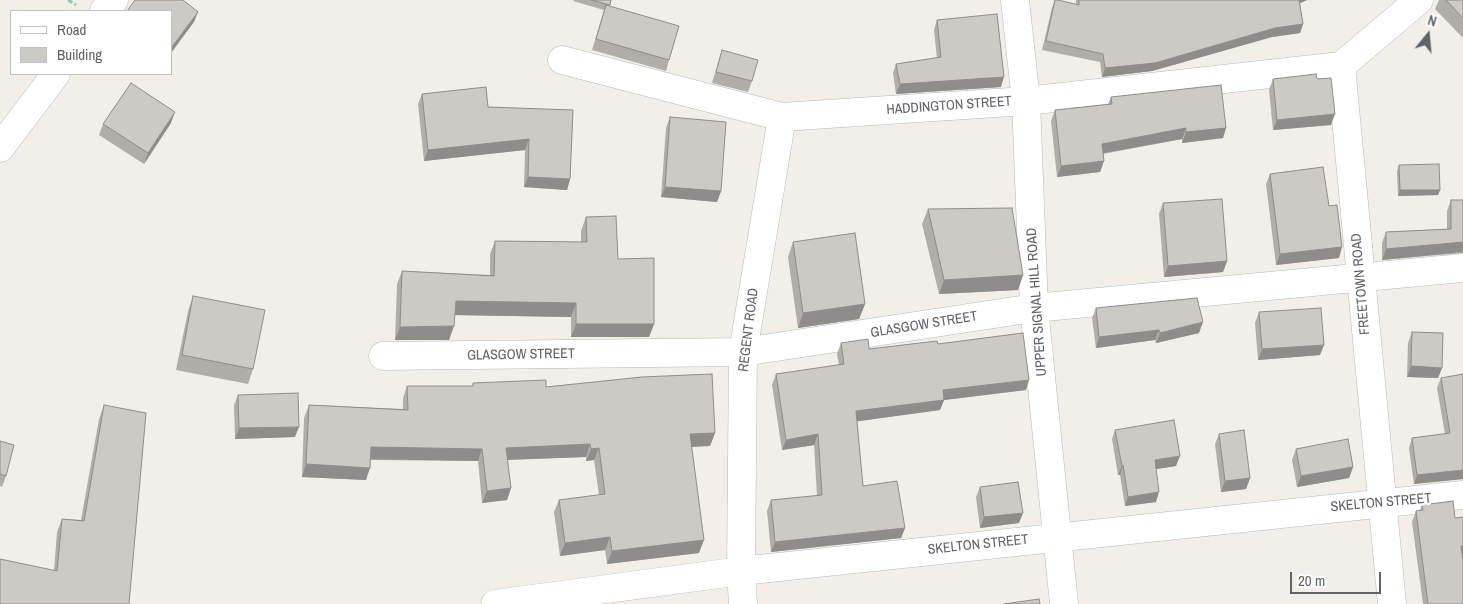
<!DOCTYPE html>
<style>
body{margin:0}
#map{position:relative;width:1463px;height:604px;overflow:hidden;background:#f1efe8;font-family:"Archivo Narrow",sans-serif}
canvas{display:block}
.legend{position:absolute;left:10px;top:10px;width:162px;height:65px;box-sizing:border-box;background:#fff;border:1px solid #bfc1c3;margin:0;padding:6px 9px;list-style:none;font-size:15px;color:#5f6368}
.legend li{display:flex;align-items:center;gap:10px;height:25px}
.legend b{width:25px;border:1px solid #bfc1c3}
.north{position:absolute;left:1403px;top:10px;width:50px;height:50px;-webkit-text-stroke:4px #fff;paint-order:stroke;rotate:17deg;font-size:14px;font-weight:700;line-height:20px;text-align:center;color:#5f6368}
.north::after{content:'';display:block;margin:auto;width:18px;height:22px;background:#5f6368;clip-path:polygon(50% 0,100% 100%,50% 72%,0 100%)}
.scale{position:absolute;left:1290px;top:572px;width:91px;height:22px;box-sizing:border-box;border:2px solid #5f6368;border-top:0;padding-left:6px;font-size:15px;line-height:18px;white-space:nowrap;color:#5f6368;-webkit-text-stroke:4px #fff;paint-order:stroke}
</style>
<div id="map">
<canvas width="1463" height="604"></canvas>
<ul class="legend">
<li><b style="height:6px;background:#fff"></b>Road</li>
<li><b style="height:14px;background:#cccac5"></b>Building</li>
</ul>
<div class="north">N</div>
<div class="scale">20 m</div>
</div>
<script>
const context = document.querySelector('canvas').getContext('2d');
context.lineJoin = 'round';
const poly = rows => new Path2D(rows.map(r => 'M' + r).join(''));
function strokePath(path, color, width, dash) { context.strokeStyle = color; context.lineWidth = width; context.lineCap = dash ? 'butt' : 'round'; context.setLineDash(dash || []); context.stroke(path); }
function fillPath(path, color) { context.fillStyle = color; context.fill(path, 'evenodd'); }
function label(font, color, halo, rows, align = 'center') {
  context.font = font + ' "Archivo Narrow",sans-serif'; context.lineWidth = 4.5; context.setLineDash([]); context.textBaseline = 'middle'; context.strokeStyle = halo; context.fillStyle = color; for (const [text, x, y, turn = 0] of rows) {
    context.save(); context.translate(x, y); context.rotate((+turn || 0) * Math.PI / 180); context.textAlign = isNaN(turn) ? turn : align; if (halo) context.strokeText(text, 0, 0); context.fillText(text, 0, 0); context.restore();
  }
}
const path = poly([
 [68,0,76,5]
]);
const minor = poly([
 [1015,0,1026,101,1034,308,1064,604],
 [104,11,114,0],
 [562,60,782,117,1026,101,1341,66],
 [0,148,56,74],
 [383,356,743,352,1034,308,1463,268],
 [495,604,741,571,1463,495],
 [743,604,741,571,743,352,782,117]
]);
const tertiary = poly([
 [1392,604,1341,66,1419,0]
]);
const wall = poly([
 [574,0,611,0,609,6,669,60,666,71,592,50,604,10,573,1],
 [1055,0,1076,4,1076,0,1307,0,1300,3,1303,24,1300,33,1272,37,1152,71,1102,77,1100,62,1042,50,1052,8],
 [1439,0,1463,0,1463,38,1435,9],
 [937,20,1001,87,896,94,893,73,896,64,937,58,934,30],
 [722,50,752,81,748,92,712,83],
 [1273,79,1317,79,1331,125,1273,130,1269,90],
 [422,94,488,107,573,110,570,179,567,190,524,187,525,150,424,161,418,104],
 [1111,97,1226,128,1223,138,1182,143,1182,139,1103,154,1104,161,1100,172,1057,177,1051,121,1055,110,1108,104],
 [670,117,721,191,717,202,661,197,666,128],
 [171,123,144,164,99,135,103,124],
 [1399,165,1440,190,1438,195,1398,196,1397,171],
 [1270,174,1329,206,1339,258,1276,265,1266,184],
 [1451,200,1463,200,1463,253,1382,260,1382,243,1386,232,1447,229,1447,211],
 [1163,203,1227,261,1223,272,1164,277,1159,214],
 [928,209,1023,275,1018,290,939,294,922,224],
 [586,217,618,259,654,324,649,337,571,337,571,317,455,315,449,340,395,340,397,284,402,271,490,275,490,254,495,241,581,242,581,231],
 [793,242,865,304,859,319,798,328,788,257],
 [193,296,253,369,248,384,176,370,188,311],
 [1096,308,1199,333,1156,343,1155,340,1096,348,1092,318],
 [1259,312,1320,355,1258,360,1255,323],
 [1412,332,1442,368,1438,378,1407,377,1408,343],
 [841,343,869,349,938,344,1026,390,944,400,940,410,857,421,863,486,905,528,901,538,771,552,767,511,771,500,817,496,814,445,782,450,772,385,776,374,839,365,837,354],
 [1463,374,1463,479,1414,484,1409,448,1412,438,1445,434,1437,388,1441,378],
 [473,383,546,387,715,433,710,446,691,447,699,553,607,564,605,550,560,556,554,512,559,500,599,495,594,460,586,461,586,457,507,460,511,488,507,500,482,503,478,461,370,460,366,480,302,477,304,418,309,405,403,409,403,398,407,386,472,386],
 [238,395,295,437,235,439,234,405],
 [104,405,129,604,54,570,57,532,62,519,81,520,99,419],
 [1115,430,1176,466,1156,469,1156,502,1125,506,1120,475,1118,475,1112,439],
 [1219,434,1250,478,1246,489,1221,492,1215,444],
 [0,441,6,476,2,487,0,486],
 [1296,449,1353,467,1349,478,1297,487,1292,460],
 [980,487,1019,523,980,528,976,497],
 [1422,505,1455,518,1463,517,1463,604,1423,604,1412,522,1416,511,1420,510]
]);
const shadedWall = poly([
 [1298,0,1307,0,1296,5],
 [198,12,194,22,171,53,171,48],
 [1303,24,1300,33,1272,37,1152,71,1102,77,1105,68,1275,28],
 [1004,77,1001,87,896,94,900,84],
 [175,112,171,123,144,164,148,153],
 [1335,114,1331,125,1273,130,1277,120],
 [1186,128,1182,139,1098,154,1102,144],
 [1226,128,1223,138,1182,143,1186,132],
 [529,139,525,150,424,161,428,150],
 [1104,161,1100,172,1057,177,1061,166],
 [528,177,570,179,567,190,524,187],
 [665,187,721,191,717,202,661,197],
 [1400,190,1440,190,1438,195,1398,196],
 [1463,242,1463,248,1462,252,1382,260,1386,249],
 [1342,247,1339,258,1276,265,1280,254],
 [1227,261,1223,272,1164,277,1168,266],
 [1023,275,1018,290,939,294,944,280],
 [456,301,576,303,571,317,451,315],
 [865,304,859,319,798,328,803,313],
 [1203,322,1199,333,1156,343,1160,333],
 [576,324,654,324,649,337,571,337],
 [454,326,449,340,395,340,400,327],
 [1159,330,1155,340,1096,348,1099,337],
 [1324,345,1320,355,1258,360,1262,349],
 [1411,366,1442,368,1438,378,1407,377],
 [1029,380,1026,390,944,400,940,410,853,422,856,411,943,390],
 [299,427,295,437,235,439,239,428],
 [715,433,710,446,685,447,690,434],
 [818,434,814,445,782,450,786,440],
 [590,444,586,457,501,460,506,448],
 [371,447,482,449,478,461,366,459],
 [599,448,594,460,586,461,591,449],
 [1180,456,1176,466,1151,470,1155,460],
 [306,464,370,468,366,480,302,477],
 [1123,465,1120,475,1118,475,1122,466],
 [1353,467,1349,478,1297,487,1301,476],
 [1463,470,1463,479,1414,484,1417,475],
 [1250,478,1246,489,1221,492,1225,481],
 [511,488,507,500,482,503,487,491],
 [1159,492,1156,502,1125,506,1128,497],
 [1023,513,1019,523,980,528,984,517],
 [905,528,901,538,771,552,775,542],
 [610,537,605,550,560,556,565,543],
 [704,540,699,553,607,564,612,551],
 [1461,546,1463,546,1463,557,1457,557]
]);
const building = poly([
 [135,0,183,0,198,12,171,48,171,11,127,11,135,0],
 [591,0,611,0,610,5,591,0],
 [1055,0,1058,0,1079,5,1079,0,1299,0,1303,24,1275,28,1155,63,1105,68,1103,54,1046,41,1055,0],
 [1446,0,1463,0,1463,18,1446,0],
 [606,5,679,26,669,60,596,39,606,5],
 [997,14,1004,77,900,84,896,64,941,57,937,20,997,14],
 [722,50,758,60,752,81,716,72,722,50],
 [1316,74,1317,79,1331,78,1335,114,1277,120,1273,79,1316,74],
 [131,83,175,112,148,153,103,124,131,83],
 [1221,85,1226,128,1186,132,1186,128,1102,144,1104,161,1061,166,1055,110,1112,104,1111,97,1221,85],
 [486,87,488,107,573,110,570,179,528,177,529,139,428,150,422,94,486,87],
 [670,117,726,122,721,191,665,187,670,117],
 [1439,164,1440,190,1400,190,1399,165,1439,164],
 [1323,167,1329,206,1337,205,1342,247,1280,254,1270,174,1323,167],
 [1222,199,1227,261,1168,266,1163,203,1222,199],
 [1451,200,1463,200,1463,242,1386,249,1386,232,1451,229,1451,200],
 [1012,208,1023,275,944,280,928,209,1012,208],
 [616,216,618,259,654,258,654,324,576,324,576,303,456,301,454,326,400,327,402,271,494,276,495,241,587,242,586,217,616,216],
 [855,233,865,304,803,313,793,242,855,233],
 [193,296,265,310,253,369,182,355,193,296],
 [1197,298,1203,322,1160,333,1159,330,1099,337,1096,308,1197,298],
 [1321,308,1324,345,1262,349,1259,312,1321,308],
 [1412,332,1443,333,1442,368,1411,366,1412,332],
 [1023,333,1029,380,943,390,944,400,856,411,863,486,897,481,905,528,775,542,771,500,822,495,818,434,786,440,776,374,844,364,841,343,868,339,869,349,937,341,938,344,1023,333],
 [712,374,715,433,690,434,704,540,612,551,610,537,565,543,559,500,605,494,599,448,591,449,590,444,506,448,511,488,487,491,482,449,371,447,370,468,306,464,309,405,408,410,407,386,473,386,473,383,546,380,546,387,642,377,712,374],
 [1463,374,1463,470,1417,475,1412,438,1450,433,1441,378,1463,374],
 [298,393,299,427,239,428,238,395,298,393],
 [104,405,146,413,129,604,0,604,0,559,57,571,62,519,84,521,104,405],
 [1174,420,1180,456,1155,460,1159,492,1128,497,1123,465,1122,466,1115,430,1174,420],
 [1244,430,1250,478,1225,481,1219,434,1244,430],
 [1348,439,1353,467,1301,476,1296,449,1348,439],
 [0,441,14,445,6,476,0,474,0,441],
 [1018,482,1023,513,984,517,980,487,1018,482],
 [1453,501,1455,518,1463,517,1463,546,1461,546,1463,561,1463,604,1428,604,1416,511,1423,510,1422,505,1453,501],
 [1039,599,1040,604,1004,604,1039,599]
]);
const streetNames = [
 ["HADDINGTON STREET",949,106,-4],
 ["FREETOWN ROAD",1361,284,-95],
 ["UPPER SIGNAL HILL ROAD",1037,302,-94],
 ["GLASGOW STREET",924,325,-9],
 ["REGENT ROAD",749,330,-83],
 ["GLASGOW STREET",521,355,-1],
 ["SKELTON STREET",1381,503,-5],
 ["SKELTON STREET",978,545,-6]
];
strokePath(minor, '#b5b8bc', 29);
strokePath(tertiary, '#b5b8bc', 29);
strokePath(path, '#9cc7a9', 3, [5, 2.5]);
strokePath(minor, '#fff', 28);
strokePath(tertiary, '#fff', 28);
fillPath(wall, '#afaea9');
fillPath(shadedWall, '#8f8d8a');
fillPath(building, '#cccac5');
strokePath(building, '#8f8d8a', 1);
label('14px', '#5f6368', '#fff', streetNames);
</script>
